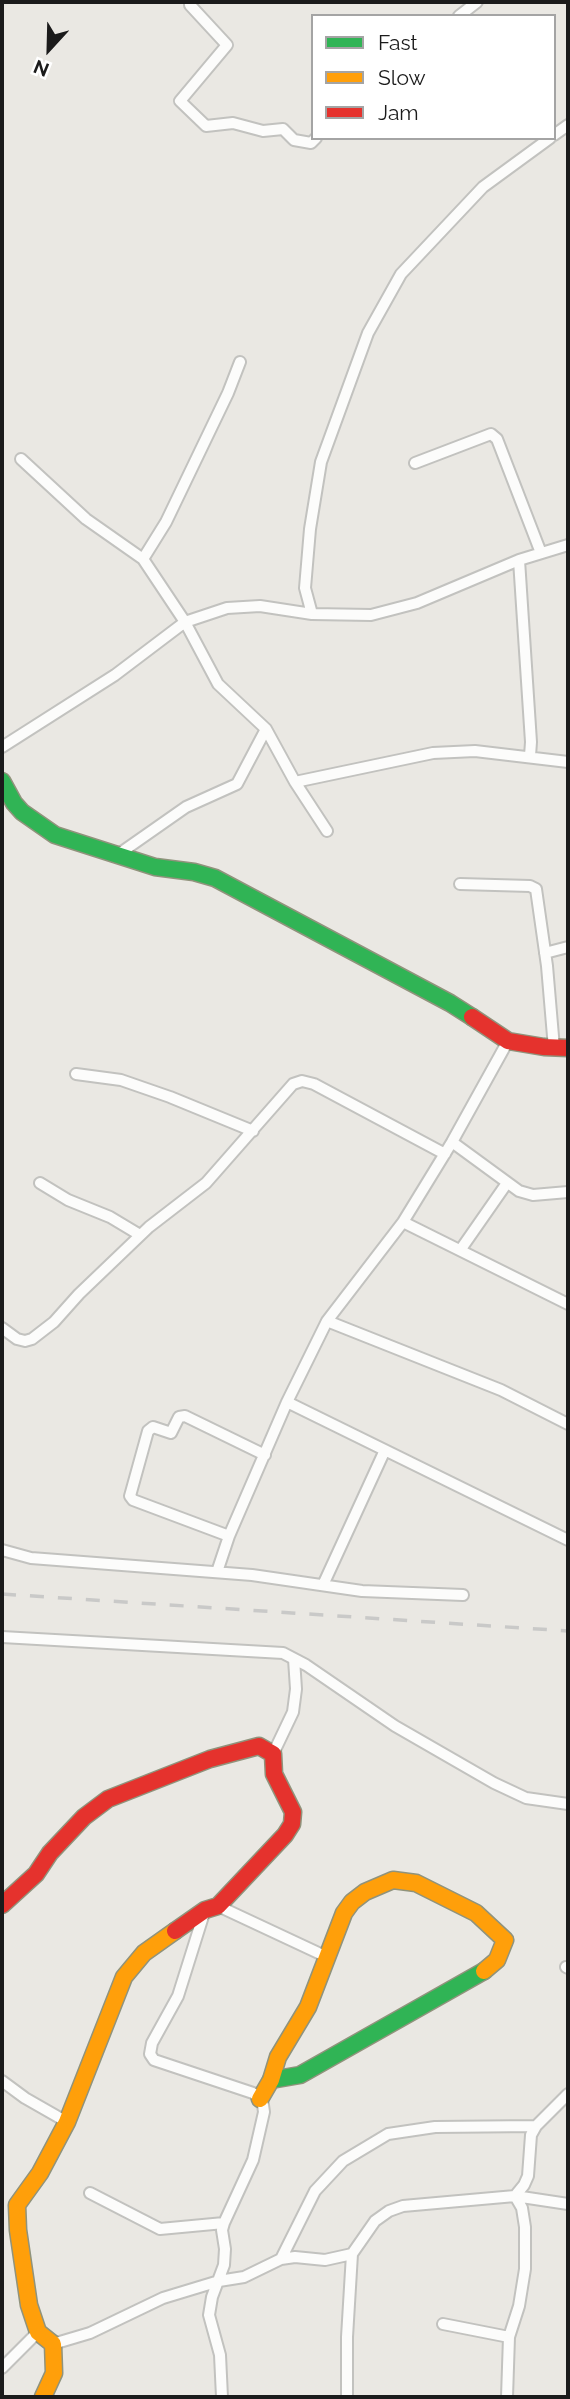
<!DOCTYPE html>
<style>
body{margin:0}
#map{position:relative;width:570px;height:2399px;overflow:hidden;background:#eae8e3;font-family:Raleway,sans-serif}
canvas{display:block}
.frame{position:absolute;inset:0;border:4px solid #1b1b1b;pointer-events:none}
.legend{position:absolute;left:311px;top:14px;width:245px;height:126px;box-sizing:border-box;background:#fff;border:2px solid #a4a4a4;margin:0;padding:9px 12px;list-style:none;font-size:21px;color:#1b1b1b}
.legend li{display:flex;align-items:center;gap:14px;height:35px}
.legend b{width:35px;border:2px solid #a4a4a4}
.north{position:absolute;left:14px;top:14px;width:70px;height:70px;-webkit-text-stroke:5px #fff;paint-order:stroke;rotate:202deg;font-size:19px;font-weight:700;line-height:28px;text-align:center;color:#1b1b1b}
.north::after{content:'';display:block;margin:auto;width:24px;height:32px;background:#1b1b1b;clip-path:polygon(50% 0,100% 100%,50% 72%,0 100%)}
</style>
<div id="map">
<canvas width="570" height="2399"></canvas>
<div class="frame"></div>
<ul class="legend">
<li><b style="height:9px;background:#30b455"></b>Fast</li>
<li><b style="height:9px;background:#ff9f0a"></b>Slow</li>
<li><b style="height:9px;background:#e5322d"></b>Jam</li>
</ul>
<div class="north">N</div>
</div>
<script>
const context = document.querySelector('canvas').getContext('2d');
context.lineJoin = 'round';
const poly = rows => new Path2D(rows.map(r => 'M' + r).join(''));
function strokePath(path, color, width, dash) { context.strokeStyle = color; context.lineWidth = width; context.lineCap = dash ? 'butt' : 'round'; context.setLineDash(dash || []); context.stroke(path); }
const street = poly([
 [190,2,190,5,227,45,180,101,206,126,233,123,263,131,283,129,294,140,311,143,316,138],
 [459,16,477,2],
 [554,135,568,125],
 [21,459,86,519,143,559,185,622,218,684,266,729,295,782,327,831],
 [415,463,491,434,497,439,541,553],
 [143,559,166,522,228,393,240,362],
 [519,560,531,742,530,756],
 [312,614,305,588,310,529,321,462,368,333,401,274,483,187,550,138],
 [2,747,115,675,185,622,227,608,260,606,312,614,371,615,417,603,519,560,568,545],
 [295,782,433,753,475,751,568,762],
 [116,856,186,807,237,784,266,729],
 [460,884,530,886,536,889,547,966,554,1048],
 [545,953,568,947],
 [76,1074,121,1080,170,1097,253,1131],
 [452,1142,519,1191,533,1195,568,1192],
 [40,1183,68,1200,110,1217,140,1235],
 [403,1222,568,1304],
 [461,1249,507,1183],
 [327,1321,501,1390,568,1424],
 [2,1328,17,1339,25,1341,32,1339,54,1322,79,1294,149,1227,206,1183,293,1084,302,1081,314,1084,445,1154],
 [287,1402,568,1540],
 [229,1536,133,1500,130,1496,148,1431,153,1427,171,1433,179,1417,185,1416,265,1455],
 [2,1550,31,1558,252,1575,362,1591,463,1595],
 [217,1572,229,1536,287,1402,327,1321,403,1222,452,1142,508,1041],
 [323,1585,385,1450],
 [2,1637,283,1653,306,1665,395,1726,494,1783,526,1798,568,1804],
 [273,1754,293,1712,296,1689,294,1659],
 [218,1906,327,1957],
 [205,1910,178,1996,152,2043,150,2054,154,2060,253,2093,260,2099,263,2105,264,2112,253,2160,224,2223,222,2230,225,2249,224,2265,212,2297,209,2315,220,2355,222,2397],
 [566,1967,568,1968],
 [2,2081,25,2098,67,2122],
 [90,2193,160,2229,224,2223],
 [515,2196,524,2185,528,2176,531,2135,536,2126,568,2094],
 [281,2259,315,2191,343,2161,388,2134,435,2127,536,2126],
 [443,2324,509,2337],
 [53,2344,90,2333,163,2298,219,2281,244,2277,281,2259,295,2257,325,2260,352,2254],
 [2,2368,38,2332],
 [347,2397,347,2337,352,2254,375,2221,389,2211,403,2206,515,2196,568,2204],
 [507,2397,509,2337,519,2306,525,2269,525,2227,522,2208,515,2196]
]);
const fast = poly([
 [2,781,14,803,22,812,55,835,155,867,194,872,215,878,450,1003,472,1017],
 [271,2080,300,2075,484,1971]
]);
const slow = poly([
 [260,2099,271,2080,278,2057,308,2007,344,1913,352,1902,365,1892,393,1880,416,1883,476,1913,505,1940,497,1960,484,1971],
 [43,2397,54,2373,53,2344,38,2332,29,2305,18,2230,17,2205,40,2173,67,2122,124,1977,144,1953,175,1931]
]);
const jam = poly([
 [472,1017,508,1041,544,1047,568,1048],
 [2,1905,36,1874,50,1853,84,1817,108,1799,210,1759,259,1746,273,1754,274,1774,293,1812,292,1824,285,1835,218,1906,205,1910,175,1931]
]);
const rail = poly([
 [2,1594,568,1631]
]);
strokePath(street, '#c2c2bf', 14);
strokePath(fast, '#90937c', 19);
strokePath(slow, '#90937c', 19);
strokePath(jam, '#90937c', 19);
strokePath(street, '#fcfcfb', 10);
strokePath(fast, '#30b455', 16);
strokePath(slow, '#ff9f0a', 16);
strokePath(jam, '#e5322d', 16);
strokePath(rail, '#c9c9c8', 3.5, [14, 14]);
</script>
